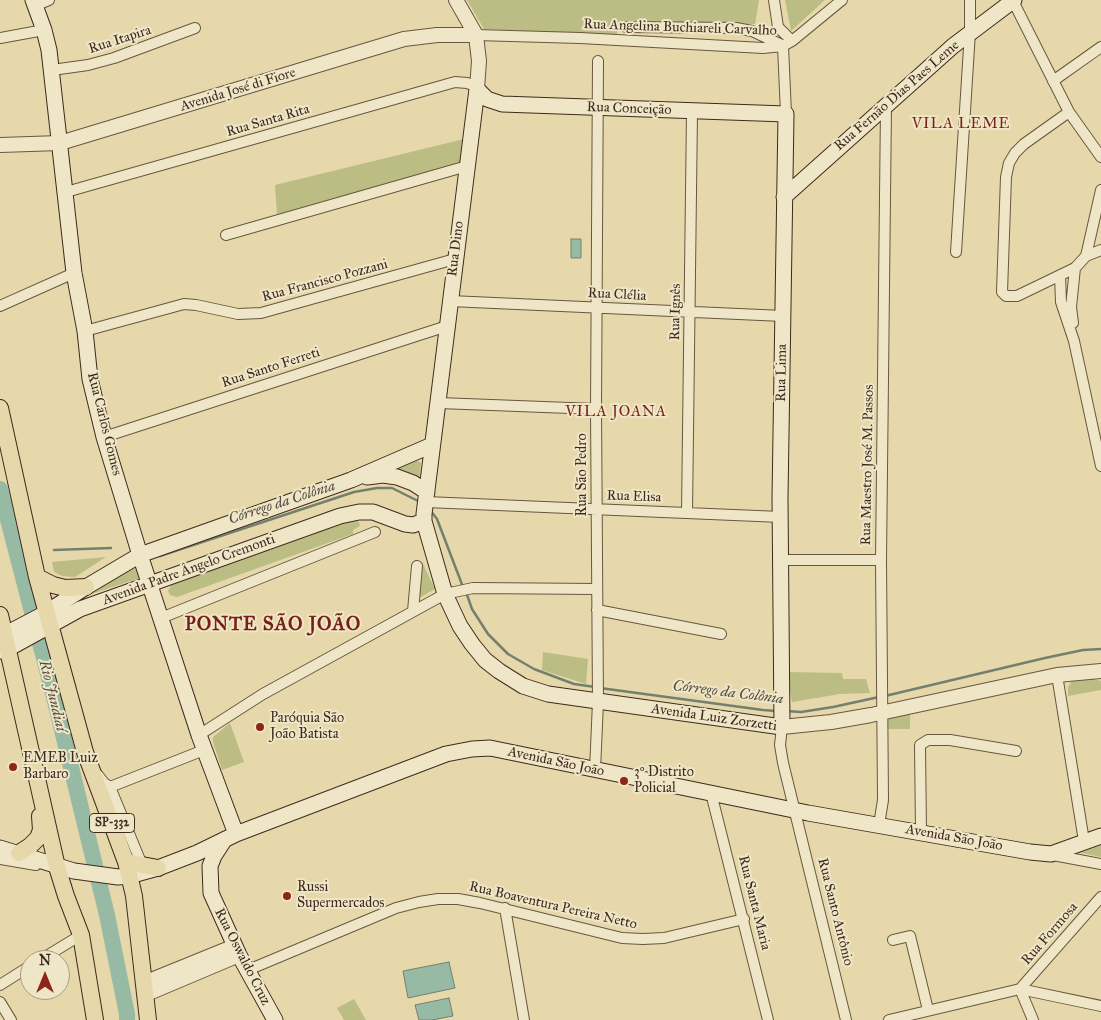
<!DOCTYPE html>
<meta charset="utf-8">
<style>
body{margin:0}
#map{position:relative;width:1101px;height:1020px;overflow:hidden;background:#e6d8aa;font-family:"IM FELL Great Primer",serif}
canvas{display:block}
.north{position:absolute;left:20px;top:950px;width:50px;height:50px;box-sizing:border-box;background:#efe6c8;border:1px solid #a99b84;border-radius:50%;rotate:0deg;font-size:14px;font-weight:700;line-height:20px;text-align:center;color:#3f2a1e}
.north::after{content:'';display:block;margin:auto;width:18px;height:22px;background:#8f2418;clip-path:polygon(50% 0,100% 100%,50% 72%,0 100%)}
</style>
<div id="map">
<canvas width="1101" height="1020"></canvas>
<div class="north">N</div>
</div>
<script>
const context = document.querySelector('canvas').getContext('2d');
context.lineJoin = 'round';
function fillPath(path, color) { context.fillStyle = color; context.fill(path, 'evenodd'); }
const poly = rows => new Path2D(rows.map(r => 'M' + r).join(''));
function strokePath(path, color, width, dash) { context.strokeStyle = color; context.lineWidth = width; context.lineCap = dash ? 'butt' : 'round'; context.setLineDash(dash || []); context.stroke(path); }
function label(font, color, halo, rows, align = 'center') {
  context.font = font + ' "IM FELL Great Primer",serif'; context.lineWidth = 4; context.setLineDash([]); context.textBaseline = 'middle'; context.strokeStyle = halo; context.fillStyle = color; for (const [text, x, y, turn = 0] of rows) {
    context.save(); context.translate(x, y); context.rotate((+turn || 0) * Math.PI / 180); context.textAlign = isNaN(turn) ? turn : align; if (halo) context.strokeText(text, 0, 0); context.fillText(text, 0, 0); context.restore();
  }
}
const green = poly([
 [467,0,759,0,755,24,621,23,616,36,484,29],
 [785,0,825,0,791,31],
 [464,139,461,164,277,215,275,185],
 [415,460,421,463,420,475,418,479,393,471,395,467],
 [354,520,359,522,360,526,353,530,353,534,177,597,170,595,168,591,171,585],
 [106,557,75,577,62,576,54,572,52,562],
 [422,562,435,589,419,598],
 [138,565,143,577,73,600],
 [543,652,588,659,586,684,542,670],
 [787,672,842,673,843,679,866,679,870,693,840,694,792,702],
 [1094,679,1101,681,1101,690,1068,696,1068,687,1071,682,1077,680],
 [888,714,910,714,910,729,888,729],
 [230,723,244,762,222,770,213,742,213,737],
 [1101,838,1101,857,1077,852],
 [354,999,366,1020,344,1020,337,1008]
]);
const water = poly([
 [571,239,581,239,581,258,571,258,571,239],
 [449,962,455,988,408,998,403,971,449,962],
 [449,998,453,1016,432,1020,419,1020,415,1005,449,998]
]);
const stream = poly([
 [430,510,437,519,463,587],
 [54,550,111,548],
 [160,556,354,492,377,488,392,488,420,502],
 [466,592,472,609,488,634,508,654,534,669,574,684,595,687],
 [600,688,763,710,776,711],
 [885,696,1045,658,1083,650,1101,649],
 [786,711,801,712,833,707,879,697]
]);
const river = poly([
 [0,489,53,693,107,915,127,1014,127,1020]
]);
const minor = poly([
 [774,0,778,27,792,41],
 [1013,1,1069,112,1101,157],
 [35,6,49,0],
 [626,27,736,28,752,31,782,45],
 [476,35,580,38,763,48,783,46,792,41,842,0],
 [0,38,44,30],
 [783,46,786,114],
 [52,70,88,65,114,58,195,28],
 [1053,81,1101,47],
 [1069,112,1024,144,1015,153,1009,163,1006,177,1002,292,1006,296,1017,296,1075,268,1086,256,1101,250],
 [66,192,455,82,467,83,473,85,477,89],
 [226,235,467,166],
 [956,252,970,32,970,0],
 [1086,256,1101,190],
 [1060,275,1061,302,1074,341,1101,466],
 [450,301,783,316],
 [0,306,74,273],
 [1073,323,1071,307,1075,268],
 [85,331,184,304,196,305,238,314,261,313,455,259],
 [439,403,596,409],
 [104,437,447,326],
 [426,502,781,517],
 [687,513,692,112],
 [781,560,881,560],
 [597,610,721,634],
 [413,611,417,566],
 [161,618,375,532],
 [1057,675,1084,841],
 [782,727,780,745,783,763,846,1020],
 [199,735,263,694,445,594,473,588,597,589],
 [595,770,598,702,596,409,598,61],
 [98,775,104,783,110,787,142,865],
 [110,787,204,750],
 [711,793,768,1020],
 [879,825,883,800,881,560,886,106],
 [921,832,920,745,928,740,950,740,1016,751],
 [1053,855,1101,864],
 [0,859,36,865],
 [505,908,524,1020],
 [893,940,910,936,928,1010],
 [40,960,81,935],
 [248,970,396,908,419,902,438,899,458,899,480,903,622,938,643,939,664,938,744,919],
 [0,985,30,966],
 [1020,989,1101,897],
 [1020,989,1033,1020],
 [0,1002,11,1020],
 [889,1020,1020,989,1101,1006]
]);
const tertiary = poly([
 [456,0,476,35,479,61,477,89],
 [0,145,60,143,404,39,437,35,476,35],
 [782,727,831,722,871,715,1057,675,1101,671],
 [144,983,235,946],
 [146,996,149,993,239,955]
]);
const secondary = poly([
 [33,0,44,30,49,50,74,273,85,331,90,379,104,437,140,555,199,735,236,834],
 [477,89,487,99,502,104,786,114,780,498,782,727,548,694,523,686,499,671,485,660,472,644,460,626,445,594,424,521,424,514,477,89],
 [784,197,953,46,1014,0],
 [367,477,383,475,397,477,413,483,427,492],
 [0,637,42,615,86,587,140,555,351,480,432,445],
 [0,651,15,645,80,609,340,516,359,512,373,512,405,524,413,525,424,521],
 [225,839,214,856,210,866,211,893,239,955,275,1020],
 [0,848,74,871,118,877,129,876,158,868,197,853,236,834,446,754,472,749,490,748,808,813,1030,852,1051,854,1101,836]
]);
const primary = poly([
 [0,408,37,577,85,752,126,862,134,896,148,1020],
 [37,577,53,585,65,588,86,587],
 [0,615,57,867,66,896,81,935,95,1020],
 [19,853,30,846,38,838,41,830,40,816],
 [126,862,158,868]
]);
const markers = [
 [260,727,5,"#8f2418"],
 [13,767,5,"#8f2418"],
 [624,781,5,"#8f2418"],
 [287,896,5,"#8f2418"]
];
const shields = [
 [112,823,45]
];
const shieldNames = [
 ["SP-332",112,823]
];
const streetNames = [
 ["Rua Angelina Buchiareli Carvalho",680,28,2],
 ["Rua Itapira",120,40,-18],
 ["Avenida José di Fiore",238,90,-17],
 ["Rua Fernão Dias Paes Leme",897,96,-41],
 ["Rua Conceição",629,109,2],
 ["Rua Santa Rita",268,121,-16],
 ["Rua Dino",456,249,-83],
 ["Rua Francisco Pozzani",325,281,-15],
 ["Rua Clélia",617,295,3],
 ["Rua Ignês",676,312,-89],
 ["Rua Santo Ferreti",271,368,-18],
 ["Rua Lima",782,373,-89],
 ["Rua Carlos Gomes",104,424,76],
 ["Rua Maestro José M. Passos",868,465,-89],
 ["Rua São Pedro",583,475,-90],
 ["Rua Elisa",634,497,2],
 ["Avenida Padre Ângelo Cremonti",189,570,-20],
 ["Avenida Luiz Zorzetti",714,718,8],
 ["Avenida São João",556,762,12],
 ["Avenida São João",954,838,10],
 ["Rua Santa Maria",754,903,76],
 ["Rua Boaventura Pereira Netto",553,906,13],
 ["Rua Santo Antônio",835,912,76],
 ["Rua Formosa",1050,934,-49],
 ["Rua Oswaldo Cruz",242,957,63]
];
const poiNames = [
 ["Paróquia São",270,719],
 ["João Batista",270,735],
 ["EMEB Luiz",23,759],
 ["Barbaro",23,775],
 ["3º Distrito",634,773],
 ["Policial",634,789],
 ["Russi",297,888],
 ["Supermercados",297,904]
];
const neighbourhoodNames = [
 ["VILA LEME",961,124],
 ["VILA JOANA",616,412]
];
const waterNames = [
 ["Córrego da Colônia",282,503,-18],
 ["Córrego da Colônia",728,693,7],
 ["Rio Jundiaí",52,696,76]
];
const districtNames = [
 ["PONTE SÃO JOÃO",273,625]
];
fillPath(green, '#bbbd84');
fillPath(water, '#97baa5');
strokePath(water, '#74806f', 1);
strokePath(stream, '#74806f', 2.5);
strokePath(river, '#97baa5', 16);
strokePath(minor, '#695641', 12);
strokePath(tertiary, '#695641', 16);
strokePath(secondary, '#3f2a1e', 17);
strokePath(primary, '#3f2a1e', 18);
strokePath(minor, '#efe6c8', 10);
strokePath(tertiary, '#efe6c8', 14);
strokePath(secondary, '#efe6c8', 15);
strokePath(primary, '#e6d8aa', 16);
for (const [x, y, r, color] of markers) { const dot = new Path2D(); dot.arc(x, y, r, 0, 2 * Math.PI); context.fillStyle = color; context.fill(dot); strokePath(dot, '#efe6c8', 2); }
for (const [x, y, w] of shields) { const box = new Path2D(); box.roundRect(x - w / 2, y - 9.5, w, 19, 4); context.fillStyle = '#efe6c8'; context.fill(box); strokePath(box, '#3f2a1e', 1); }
label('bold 12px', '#3f2a1e', null, shieldNames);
label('14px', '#3f2a1e', '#efe6c8', streetNames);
label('14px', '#3f2a1e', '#efe6c8', poiNames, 'left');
context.letterSpacing = '1px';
label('15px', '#7a1f14', '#efe6c8', neighbourhoodNames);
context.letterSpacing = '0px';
label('italic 15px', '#554e40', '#efe6c8', waterNames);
context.letterSpacing = '1px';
label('bold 19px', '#7a1f14', '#efe6c8', districtNames);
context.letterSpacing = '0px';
</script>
